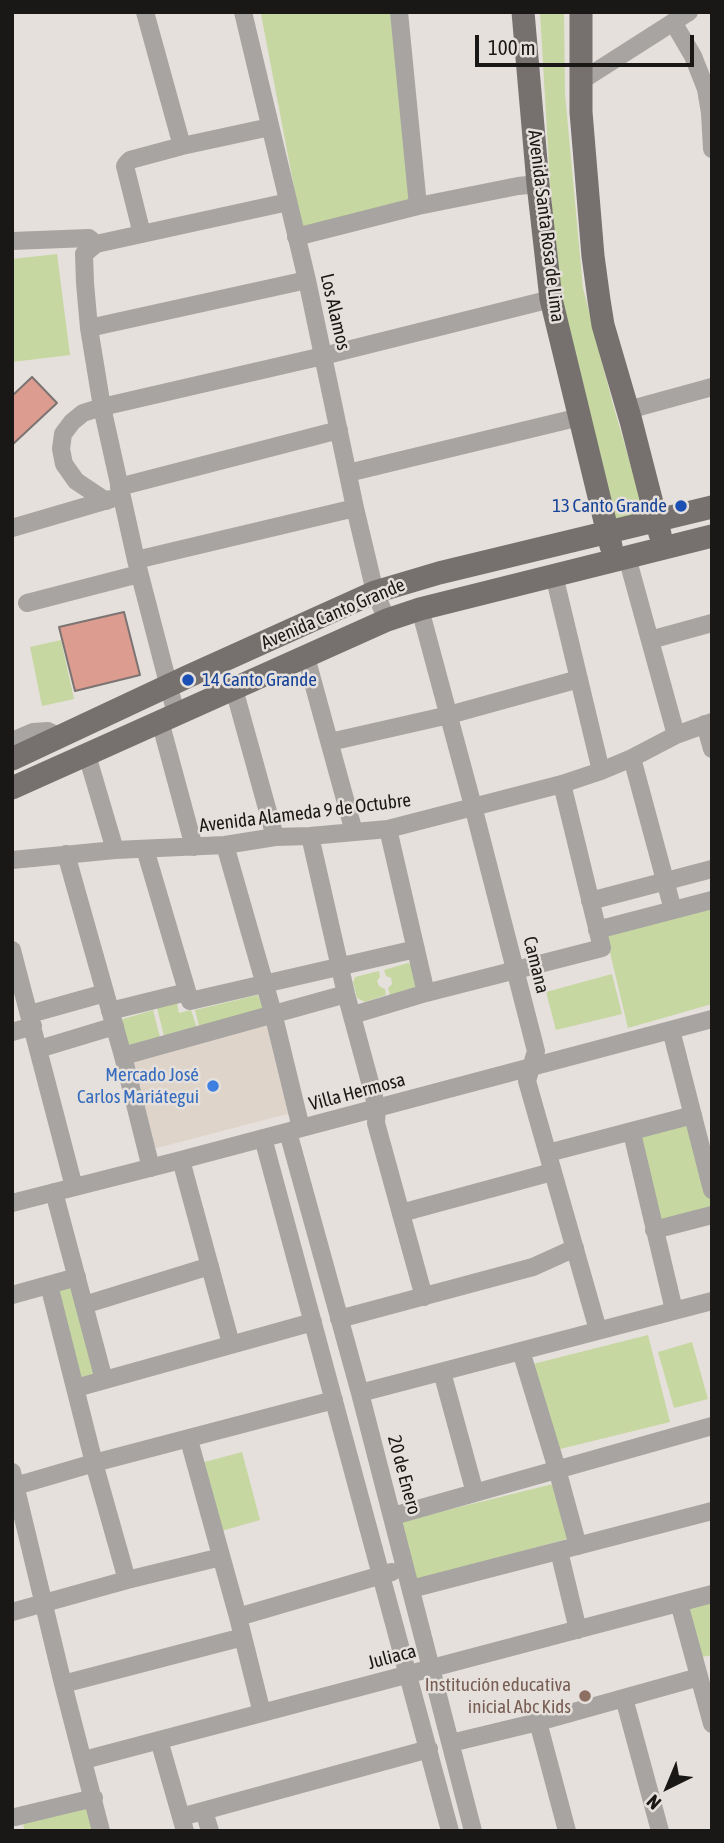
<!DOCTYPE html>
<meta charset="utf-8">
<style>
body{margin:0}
#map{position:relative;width:724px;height:1843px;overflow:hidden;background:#e5e0db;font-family:"Asap Condensed",sans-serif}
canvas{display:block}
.frame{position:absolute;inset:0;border:14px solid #1a1817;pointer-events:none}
.north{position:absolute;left:633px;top:1752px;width:70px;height:70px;-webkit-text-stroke:5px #e5e0db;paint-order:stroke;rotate:223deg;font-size:19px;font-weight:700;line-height:28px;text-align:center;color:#1a1817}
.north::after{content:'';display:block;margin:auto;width:24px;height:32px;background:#1a1817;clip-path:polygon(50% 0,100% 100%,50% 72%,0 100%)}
.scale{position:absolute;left:475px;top:35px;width:219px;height:32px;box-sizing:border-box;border:4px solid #1a1817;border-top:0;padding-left:9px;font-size:21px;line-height:24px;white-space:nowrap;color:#1a1817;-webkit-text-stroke:5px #e5e0db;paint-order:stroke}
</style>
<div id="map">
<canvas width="724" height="1843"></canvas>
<div class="frame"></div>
<div class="north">N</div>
<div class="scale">100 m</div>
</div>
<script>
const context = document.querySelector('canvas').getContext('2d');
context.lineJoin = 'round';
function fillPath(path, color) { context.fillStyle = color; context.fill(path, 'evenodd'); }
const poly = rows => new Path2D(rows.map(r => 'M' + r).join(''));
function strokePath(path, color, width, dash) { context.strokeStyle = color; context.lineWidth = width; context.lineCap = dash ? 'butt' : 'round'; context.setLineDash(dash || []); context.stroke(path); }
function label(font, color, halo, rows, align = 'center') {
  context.font = font + ' "Asap Condensed",sans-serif'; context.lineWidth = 5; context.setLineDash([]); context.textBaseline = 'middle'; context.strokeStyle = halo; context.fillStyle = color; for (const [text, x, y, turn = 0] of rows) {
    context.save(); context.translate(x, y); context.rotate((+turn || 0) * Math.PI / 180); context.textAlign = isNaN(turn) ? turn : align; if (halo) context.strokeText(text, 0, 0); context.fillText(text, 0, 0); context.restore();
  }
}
const built = poly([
 [272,1021,295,1112,153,1149,131,1059]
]);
const green = poly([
 [274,12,391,12,410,202,302,229,261,14],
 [540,12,564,12,565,94,583,288,612,401,646,518,617,525,559,294,550,183],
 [57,254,70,355,12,362,12,259],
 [61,640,74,699,42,706,30,647],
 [712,909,712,1004,628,1028,606,936],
 [408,963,412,965,418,984,411,990,390,995,388,988,392,984,391,978,386,976,384,970],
 [379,971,380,977,377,981,379,986,385,989,386,995,365,1002,357,998,353,983,355,977],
 [612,974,622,1014,556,1030,546,992],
 [258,995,263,1009,199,1027,195,1010],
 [177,1003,179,1013,191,1010,197,1028,164,1036,157,1008],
 [153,1010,160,1037,131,1046,127,1045,120,1020],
 [691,1121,712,1207,657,1224,636,1137],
 [73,1287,96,1377,77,1382,54,1292],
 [648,1335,670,1422,556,1450,533,1364],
 [692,1342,708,1399,674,1408,658,1352],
 [242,1452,260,1520,218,1532,201,1463],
 [553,1484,570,1538,417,1580,401,1523,403,1521],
 [712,1597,712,1655,698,1658,684,1605],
 [88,1805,96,1831,25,1831,23,1825,29,1819]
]);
const building = poly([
 [32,377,57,403,12,445,12,396,32,377],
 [124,612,140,675,75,691,59,627,124,612]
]);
const minor = poly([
 [145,12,182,146],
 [243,12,307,280,355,508,375,592,387,620],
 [399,12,418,206],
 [673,22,693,56,706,89,710,113,712,149],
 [581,81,689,12],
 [142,234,125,166,127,163,130,160,182,146,270,127],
 [296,237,418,206,518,186,538,184],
 [12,241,89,238,96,244,288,202],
 [96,244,84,254,85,283,89,328,102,407,136,560,176,714],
 [89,328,307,280],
 [628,410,712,387],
 [348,473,580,417],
 [119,487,339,430],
 [106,501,76,481,64,464,61,449,63,434,72,422,83,413,102,407,323,356,551,299],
 [12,528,111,499],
 [627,557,676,735],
 [136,560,355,508],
 [554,575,601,771],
 [27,603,139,574],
 [420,609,473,806,536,1051,527,1081,598,1330],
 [650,640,712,623],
 [306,657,354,832],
 [234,689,275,837],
 [160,721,194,847],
 [705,724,712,749],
 [12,741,33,732,48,731,60,737],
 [330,742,449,715,579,679],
 [87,755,115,850],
 [632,758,673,910],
 [388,829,426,993],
 [310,836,346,994,377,1108,376,1123,424,1297],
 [225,845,273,1013,301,1128],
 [145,849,190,1001,416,949],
 [66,854,123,1056,151,1168],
 [12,860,115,850,225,845,275,837,310,836,388,829,562,784,601,771,632,758,676,735,712,722],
 [590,901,712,869],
 [597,930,712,900],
 [12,950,74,1187],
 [110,1011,187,992],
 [30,1014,105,993],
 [353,1015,426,993,602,948,562,784],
 [671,1030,712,1190],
 [12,1032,33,1026],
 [39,1049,115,1026],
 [123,1056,346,994],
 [288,1132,360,1393,473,1831],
 [632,1133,674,1310],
 [263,1138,450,1831],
 [548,1153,693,1115],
 [181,1160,231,1344],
 [54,1192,104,1380],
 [12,1203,181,1160,712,1019],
 [401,1213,552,1172],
 [654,1230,712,1215],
 [49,1285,94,1463,127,1580],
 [12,1295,77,1277],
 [84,1305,210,1266],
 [339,1319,533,1267,575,1248],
 [521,1351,557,1469,578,1546],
 [442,1372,475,1493],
 [76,1388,313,1322],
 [360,1393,712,1301],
 [189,1440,238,1617,262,1713],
 [12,1472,63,1684,101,1831],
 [12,1487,94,1463,334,1400],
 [393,1516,712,1426],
 [559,1551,578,1630],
 [411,1589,712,1511],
 [679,1603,712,1724],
 [12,1612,127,1580,221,1557],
 [238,1617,392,1572],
 [63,1684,243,1637],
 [624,1698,660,1831],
 [538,1722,567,1831],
 [159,1740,185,1831],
 [451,1743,538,1722,699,1677],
 [84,1760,712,1594],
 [204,1811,210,1831],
 [15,1817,94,1798],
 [181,1817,429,1749]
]);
const major = poly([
 [523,12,538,184,551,299,611,546],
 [581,12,581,112,593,256,599,300,603,325,631,421,660,534],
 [12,759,189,676,375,592,439,573,712,507],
 [12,788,387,620,420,609,712,536]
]);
const markers = [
 [681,506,7,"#1a4fb4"],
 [188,680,7,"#1a4fb4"],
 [213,1086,7,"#3f7fe0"],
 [585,1696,7,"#8d6e63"]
];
const streetNames = [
 ["Avenida Santa Rosa de Lima",546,226,83],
 ["Los Alamos",335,312,77],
 ["Avenida Canto Grande",333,614,-23],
 ["Avenida Alameda 9 de Octubre",305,813,-7],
 ["Camana",536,965,76],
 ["Villa Hermosa",357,1092,-15],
 ["20 de Enero",404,1475,75],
 ["Juliaca",392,1657,-15]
];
const transitNames = [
 ["13 Canto Grande",667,506],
 ["14 Canto Grande",202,680,"left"]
];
const shopNames = [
 ["Mercado José",199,1075],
 ["Carlos Mariátegui",199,1097]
];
const educationNames = [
 ["Institución educativa",571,1685],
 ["inicial Abc Kids",571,1707]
];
fillPath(built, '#dfd4ca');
fillPath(green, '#c6d7a1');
fillPath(building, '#dc9c8f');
strokePath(building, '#7b7472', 2);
strokePath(minor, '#a7a4a2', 18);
strokePath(major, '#76716f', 23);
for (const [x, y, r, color] of markers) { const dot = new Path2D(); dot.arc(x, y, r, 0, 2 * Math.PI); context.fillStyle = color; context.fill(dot); strokePath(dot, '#e5e0db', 2.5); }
label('19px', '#1a1817', '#e5e0db', streetNames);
label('19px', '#164399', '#e5e0db', transitNames, 'right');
label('19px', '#366cbe', '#e5e0db', shopNames, 'right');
label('19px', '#785e54', '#e5e0db', educationNames, 'right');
</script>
